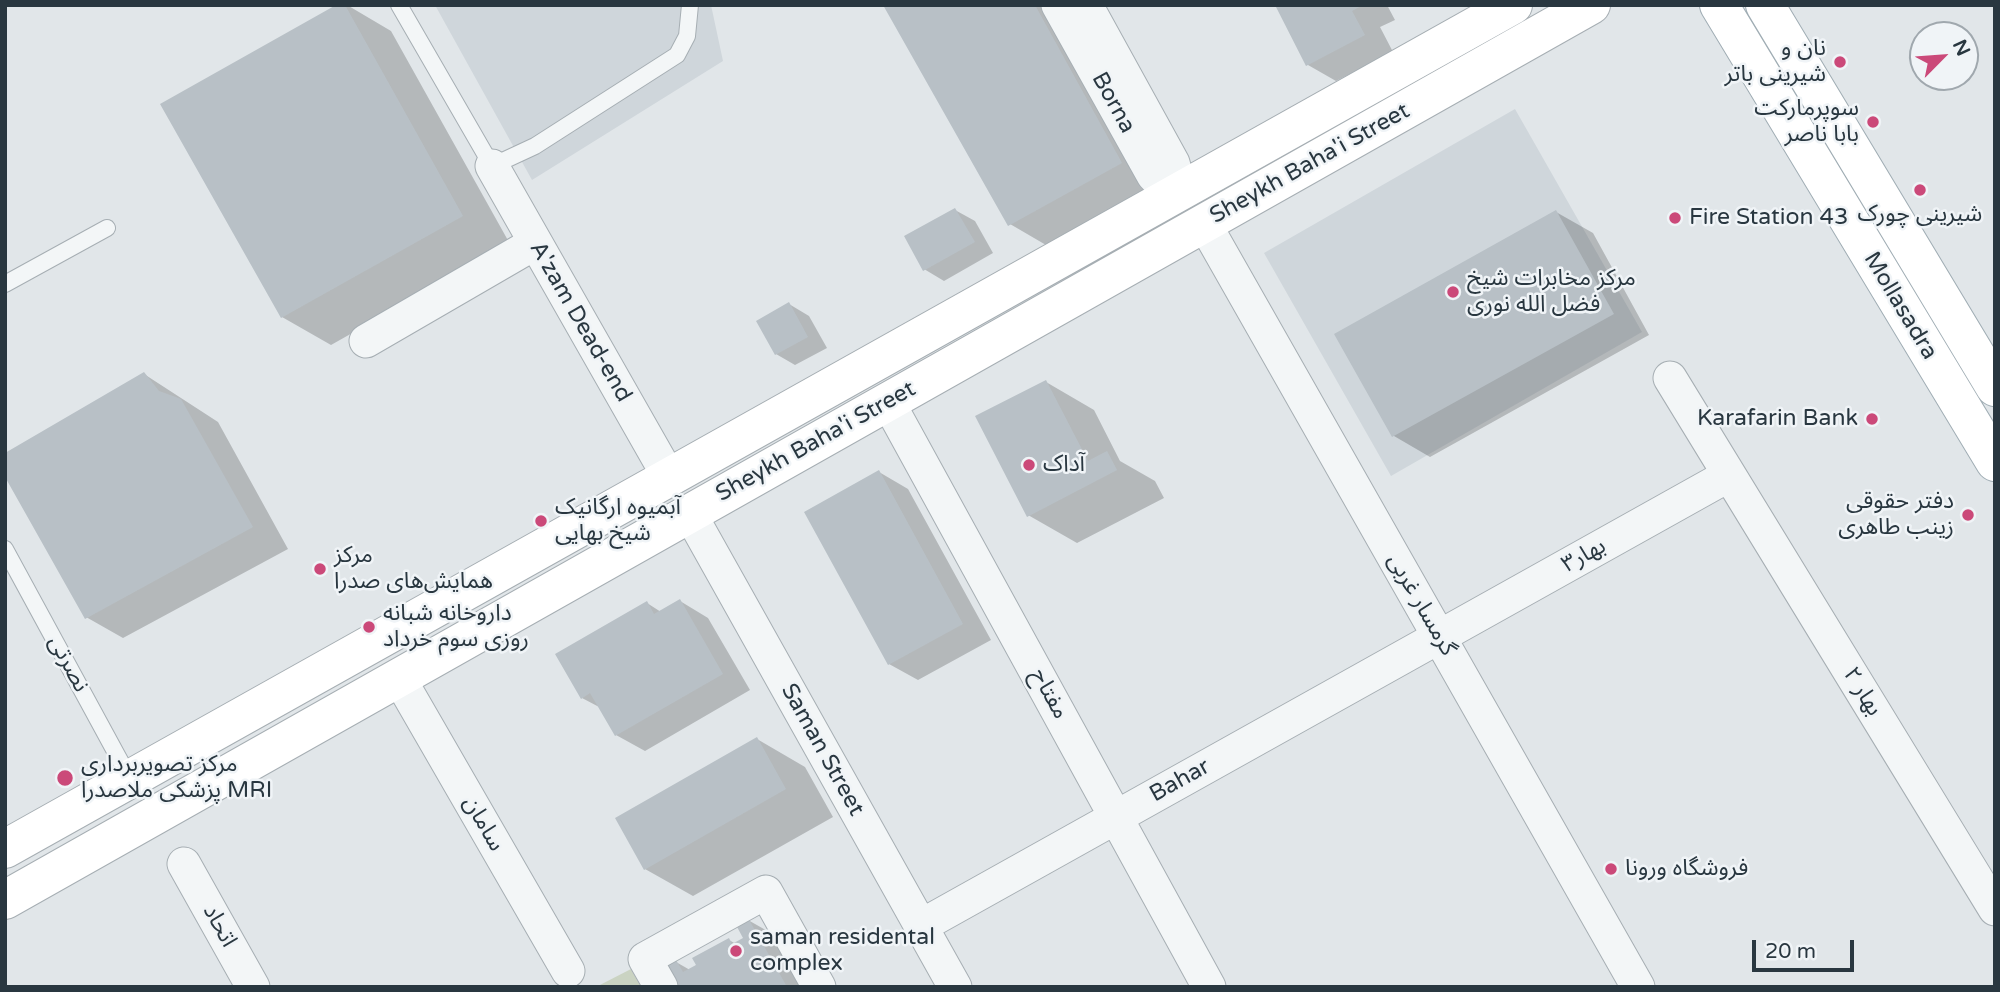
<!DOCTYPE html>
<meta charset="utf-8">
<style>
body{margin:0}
#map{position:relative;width:2000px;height:992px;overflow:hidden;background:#e1e6e9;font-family:"Varela Round",sans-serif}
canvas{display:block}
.frame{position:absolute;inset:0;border:7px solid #293740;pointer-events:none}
.north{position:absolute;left:1909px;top:21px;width:70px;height:70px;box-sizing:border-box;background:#f0f4f7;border:2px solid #a0a8ae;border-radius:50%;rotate:65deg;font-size:19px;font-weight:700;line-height:28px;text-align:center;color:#293740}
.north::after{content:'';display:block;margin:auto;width:24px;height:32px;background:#cb4979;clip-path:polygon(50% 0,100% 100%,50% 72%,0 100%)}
.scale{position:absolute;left:1752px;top:940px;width:102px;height:32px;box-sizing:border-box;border:4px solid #293740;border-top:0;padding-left:9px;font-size:21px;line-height:24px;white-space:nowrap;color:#293740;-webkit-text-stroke:5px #f0f4f7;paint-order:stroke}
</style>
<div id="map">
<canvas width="2000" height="992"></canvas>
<div class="frame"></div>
<div class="north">N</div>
<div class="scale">20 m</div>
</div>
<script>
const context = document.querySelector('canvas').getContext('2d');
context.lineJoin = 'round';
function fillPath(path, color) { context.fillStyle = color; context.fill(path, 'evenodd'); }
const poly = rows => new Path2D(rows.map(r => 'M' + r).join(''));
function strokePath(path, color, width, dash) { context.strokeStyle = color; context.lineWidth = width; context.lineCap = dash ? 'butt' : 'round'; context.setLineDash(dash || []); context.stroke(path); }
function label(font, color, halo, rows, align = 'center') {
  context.font = font + ' "Varela Round","Noto Sans Arabic",sans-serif'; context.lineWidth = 5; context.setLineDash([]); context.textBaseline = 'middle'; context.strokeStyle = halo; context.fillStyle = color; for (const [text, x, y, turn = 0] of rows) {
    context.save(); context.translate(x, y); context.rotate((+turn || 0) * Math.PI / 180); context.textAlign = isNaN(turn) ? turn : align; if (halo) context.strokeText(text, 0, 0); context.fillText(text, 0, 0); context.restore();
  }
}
const built = poly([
 [435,5,711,5,723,61,532,180],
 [1515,109,1642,332,1391,476,1264,253]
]);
const green = poly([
 [631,969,641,987,596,987]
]);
const shadow = poly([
 [339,5,347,5,391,31,510,244,331,345,282,317,163,104],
 [885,5,1058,5,1157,184,1046,245,1010,224],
 [1277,5,1387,5,1395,20,1380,27,1393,52,1336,81,1308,65],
 [955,210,975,221,993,253,944,281,924,269],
 [1556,212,1593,233,1649,335,1430,457,1394,436,1337,334],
 [789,304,809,316,827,348,795,365,776,354],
 [144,374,218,422,288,549,123,638,86,617],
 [1046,382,1094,410,1120,461,1155,481,1164,498,1077,543,1028,515],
 [879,472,908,489,991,640,918,680,889,664],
 [680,601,708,618,750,690,645,751,616,735,601,708,582,698,647,603,661,612],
 [757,739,805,767,833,817,693,896,645,869],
 [748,920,785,941,810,987,679,987,676,962,690,970,729,940,736,944,746,939]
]);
const building = poly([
 [336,5,345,5,463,216,281,318,160,104],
 [883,5,1035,5,1122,163,1008,226],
 [1275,5,1363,5,1352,11,1365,35,1306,66],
 [955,208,975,242,923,271,904,236],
 [1556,210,1614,314,1392,437,1334,334],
 [789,302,808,337,775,355,756,321],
 [144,372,159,391,181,399,253,527,85,619,5,477,5,453],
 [1046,380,1088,461,1107,451,1117,470,1027,517,975,416],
 [879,470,963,624,888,665,804,512],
 [680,599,723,674,615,736,590,693,581,699,555,654,647,601,654,614],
 [757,737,786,789,644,870,615,818],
 [748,918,787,987,677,987,666,966,676,960,683,972,696,965,692,958,729,938,732,944,743,938,736,925]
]);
const service = poly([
 [399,5,492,166,535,146,677,55,687,36,690,5],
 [5,284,107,228],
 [5,549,130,779]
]);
const minor = poly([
 [1058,5,1153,175,1173,196],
 [1086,5,1173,163,1181,191],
 [492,166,669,477],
 [1204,223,1638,987],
 [366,341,535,243],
 [1670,378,1995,909],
 [888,402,1209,987],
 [690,514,955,987],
 [399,678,568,971],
 [184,864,253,987],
 [921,926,1729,475],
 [661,987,645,959,766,892,819,987]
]);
const secondary = poly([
 [5,849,1513,5],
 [5,900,1591,5]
]);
const primary = poly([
 [1719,5,1995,462],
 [1765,5,1995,387]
]);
const markers = [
 [1840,62,7,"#cb4979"],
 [1873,122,7,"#cb4979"],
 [1920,190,7,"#cb4979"],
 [1675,218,7,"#cb4979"],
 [1453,292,7,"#cb4979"],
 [1872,419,7,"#cb4979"],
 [1029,465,7,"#cb4979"],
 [1968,515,7,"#cb4979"],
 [541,521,7,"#cb4979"],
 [320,569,7,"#cb4979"],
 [369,627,7,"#cb4979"],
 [65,778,9,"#cb4979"],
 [1611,869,7,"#cb4979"],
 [736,951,7,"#cb4979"]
];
const poiNames = [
 ["نان و",1826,49,"right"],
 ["شیرینی باتر",1826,75,"right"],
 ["سوپرمارکت",1859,109,"right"],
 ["بابا ناصر",1859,135,"right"],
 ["شیرینی چورک",1920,215,"center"],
 ["Fire Station 43",1689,218],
 ["مرکز مخابرات شیخ",1467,279],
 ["فضل الله نوری",1467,305],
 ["Karafarin Bank",1858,419,"right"],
 ["آداک",1043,465],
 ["دفتر حقوقی",1954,502,"right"],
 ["زینب طاهری",1954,528,"right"],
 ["آبمیوه ارگانیک",555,508],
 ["شیخ بهایی",555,534],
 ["مرکز",334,556],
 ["همایش‌های صدرا",334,582],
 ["داروخانه شبانه",383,614],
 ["روزی سوم خرداد",383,640],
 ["مرکز تصویربرداری",81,765],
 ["پزشکی ملاصدرا MRI",81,791],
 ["فروشگاه ورونا",1625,869],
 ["saman residental",750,938],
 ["complex",750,964]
];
const streetNames = [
 ["Borna",1113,103,61],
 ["Sheykh Baha'i Street",1310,164,-29],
 ["Mollasadra",1900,306,59],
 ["A'zam Dead-end",580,322,60],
 ["Sheykh Baha'i Street",816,442,-29],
 ["بهار۳",1584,556,-29],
 ["گرمسار غربی",1421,605,60],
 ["نصرتی",68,664,62],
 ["بهار ۲",1862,692,58],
 ["مفتاح",1049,694,61],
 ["Saman Street",822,750,61],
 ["Bahar",1180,781,-29],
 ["سامان",483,824,60],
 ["اتحاد",219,926,61]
];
fillPath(built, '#cfd6db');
fillPath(green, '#cad3c2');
fillPath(shadow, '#0003');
fillPath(building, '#b8c0c6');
strokePath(service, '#a6aeb3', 18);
strokePath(minor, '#a6aeb3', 35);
strokePath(secondary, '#a6aeb3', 40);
strokePath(primary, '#a0adb4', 40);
strokePath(service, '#f3f6f7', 16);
strokePath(minor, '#f3f6f7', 33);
strokePath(secondary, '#fff', 38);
strokePath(primary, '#fff', 38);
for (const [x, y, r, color] of markers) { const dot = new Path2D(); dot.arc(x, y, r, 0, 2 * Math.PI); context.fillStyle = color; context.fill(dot); strokePath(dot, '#f0f4f7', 2.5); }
label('23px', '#293740', '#f0f4f7', poiNames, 'left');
label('23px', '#293740', '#f0f4f7', streetNames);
</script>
